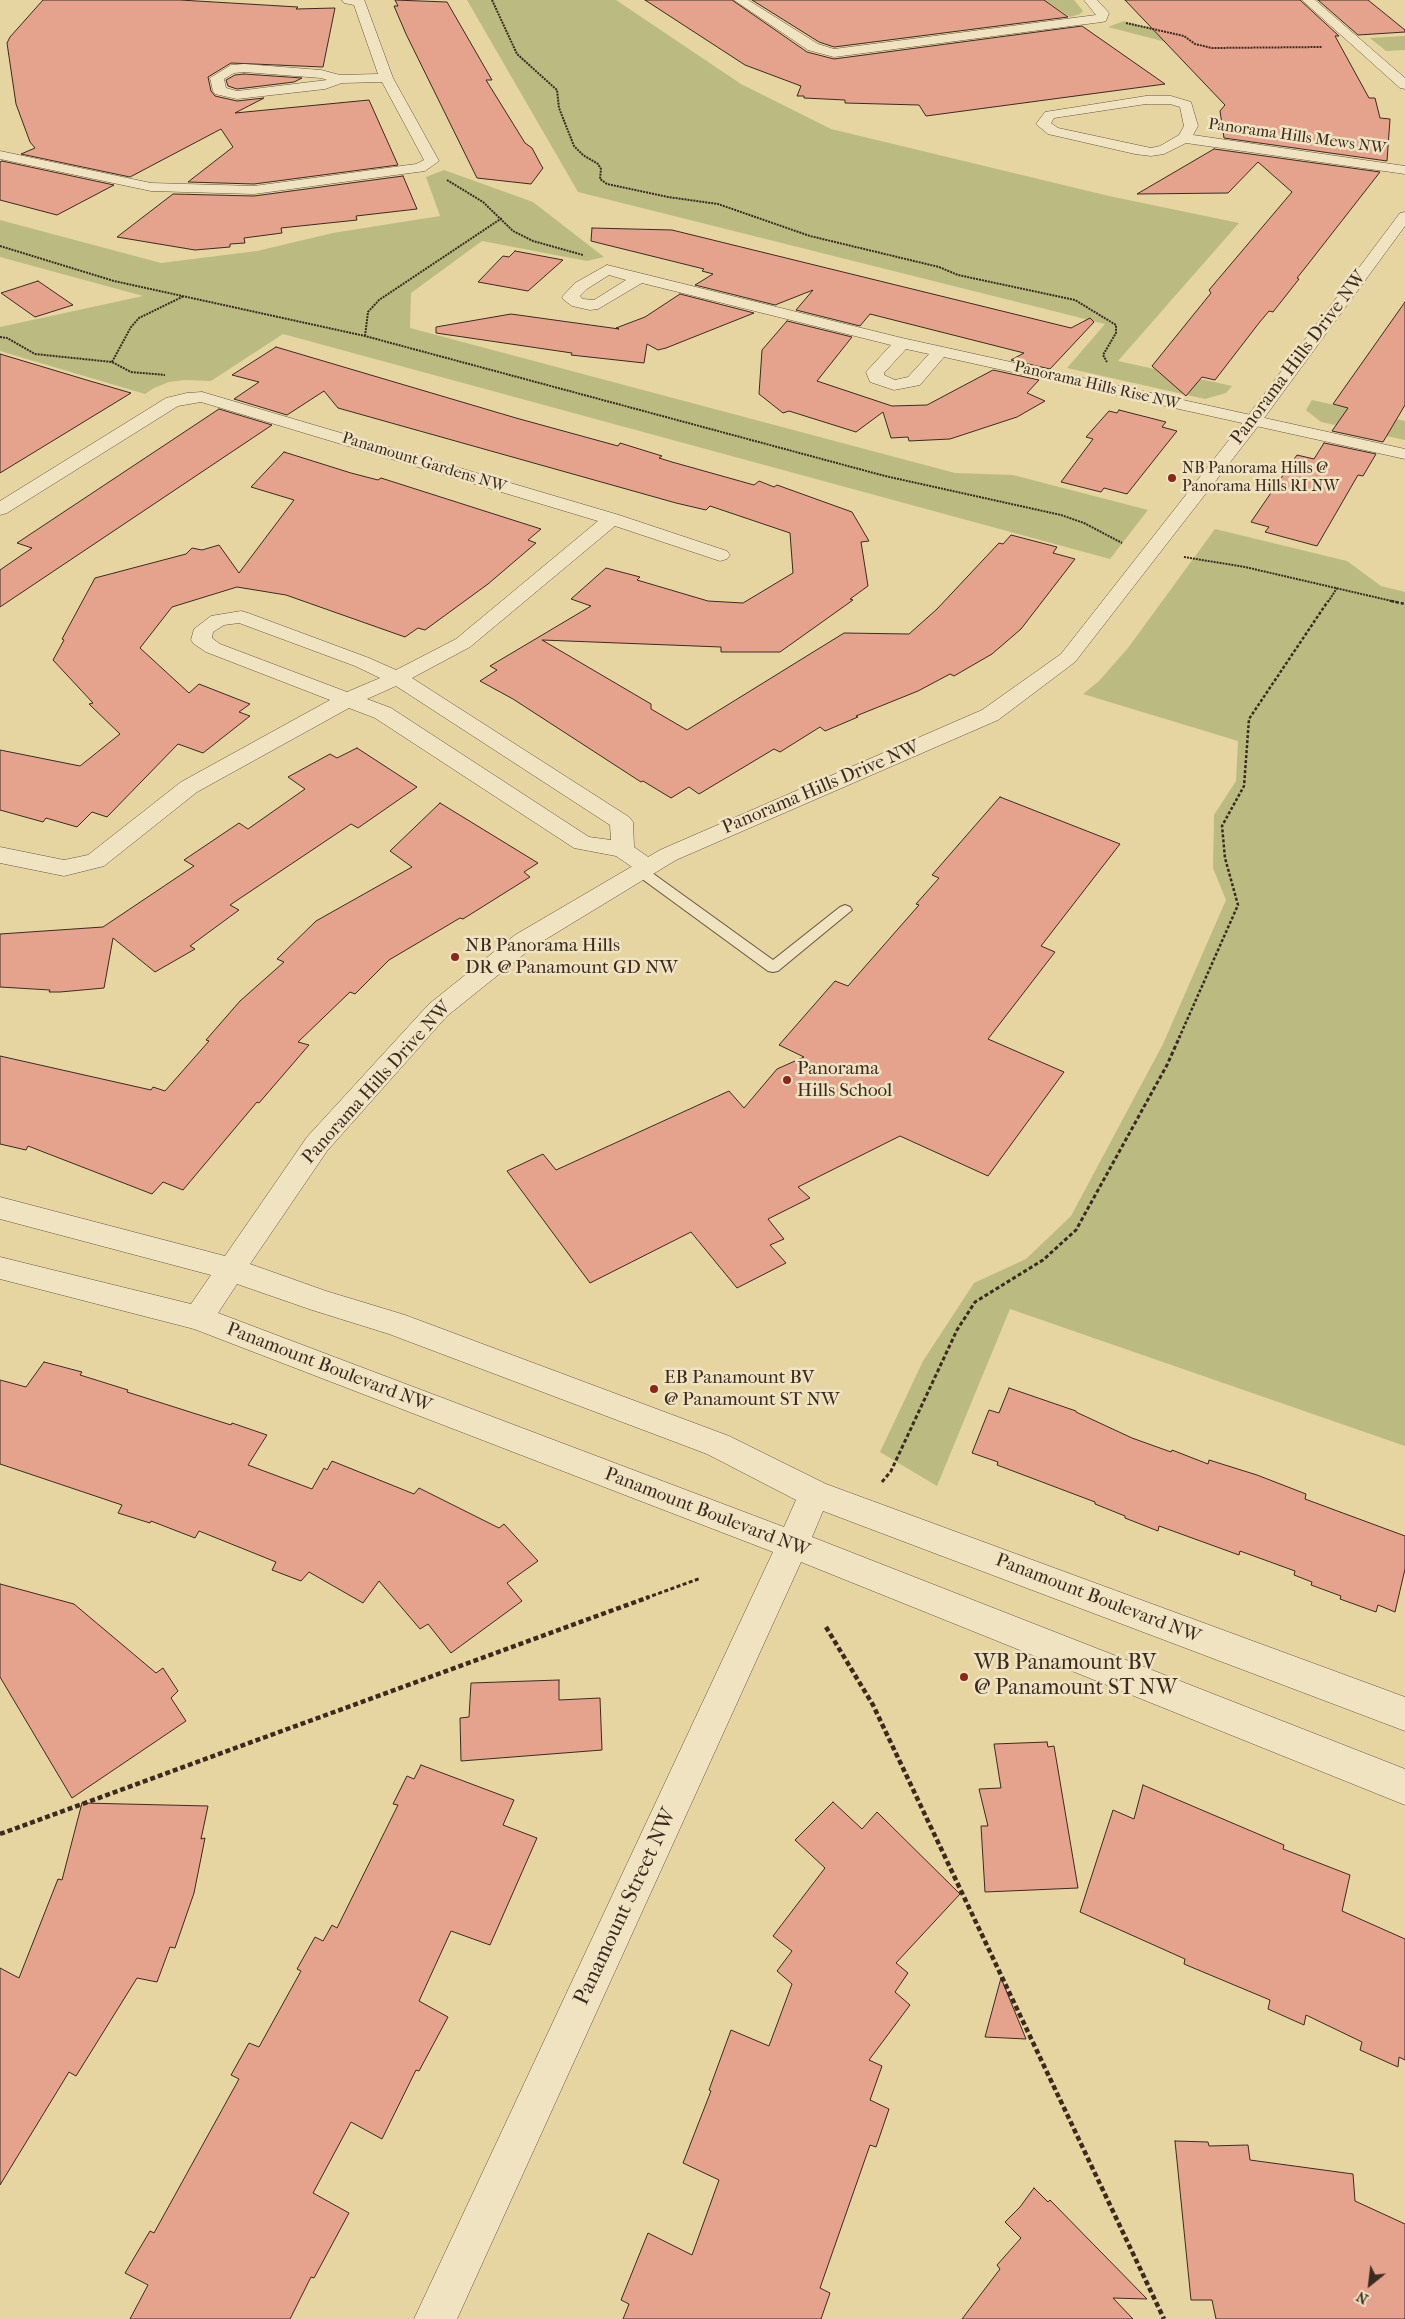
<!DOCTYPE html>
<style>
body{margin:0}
#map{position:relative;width:1405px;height:2319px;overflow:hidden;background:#e6d4a1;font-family:"IM FELL French Canon",serif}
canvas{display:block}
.north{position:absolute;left:1345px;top:2259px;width:50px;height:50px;-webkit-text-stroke:4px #efe3c2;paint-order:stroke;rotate:209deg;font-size:14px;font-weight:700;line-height:20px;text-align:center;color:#3c2a21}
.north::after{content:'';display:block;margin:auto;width:18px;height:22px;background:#3c2a21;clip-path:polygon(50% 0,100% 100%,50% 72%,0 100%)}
</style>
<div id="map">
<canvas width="1405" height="2319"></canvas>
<div class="north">N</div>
</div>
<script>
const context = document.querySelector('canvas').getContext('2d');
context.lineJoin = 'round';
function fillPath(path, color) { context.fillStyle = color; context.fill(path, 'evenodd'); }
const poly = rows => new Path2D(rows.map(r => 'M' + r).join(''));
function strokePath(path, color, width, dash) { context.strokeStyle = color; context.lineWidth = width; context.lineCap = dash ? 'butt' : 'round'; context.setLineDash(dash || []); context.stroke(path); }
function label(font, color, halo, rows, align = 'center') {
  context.font = font + ' "IM FELL French Canon",serif'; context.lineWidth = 5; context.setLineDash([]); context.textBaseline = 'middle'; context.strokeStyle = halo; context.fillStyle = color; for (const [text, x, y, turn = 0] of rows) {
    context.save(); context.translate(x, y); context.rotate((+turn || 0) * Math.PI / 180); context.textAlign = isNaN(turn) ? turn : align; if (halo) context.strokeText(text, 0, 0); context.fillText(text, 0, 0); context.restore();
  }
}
const green = poly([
 [467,0,616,0,741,84,831,129,1109,196,1239,223,1118,361,1232,386,1226,393,1205,399,1067,368,1105,324,578,192],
 [1045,0,1074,0,1083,11,1080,14,1070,17],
 [1124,21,1155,29,1193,49,1108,27],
 [1405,36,1405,50,1386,51,1370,38],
 [444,170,533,202,604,257,587,261,482,241,411,293,410,328,955,473,1013,475,1148,510,1110,559,283,334,211,381,185,380,169,382,154,388,145,394,0,351,0,327,143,296,0,257,0,220,161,263,257,251,333,233,440,216,426,177],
 [1312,400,1405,421,1405,440,1321,422,1306,410],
 [1215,529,1347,561,1381,586,1405,592,1405,1446,1010,1309,937,1486,880,1452,923,1361,974,1283,1026,1259,1071,1216,1163,1044,1226,900,1213,868,1214,815,1236,781,1238,741,1083,694,1099,681,1128,648]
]);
const building = poly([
 [43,0,180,0,298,7,296,9,335,8,323,67,231,63,208,77,211,91,215,96,237,101,264,98,235,113,369,100,398,165,254,184,188,182,233,147,221,129,130,177,21,154,35,148,30,142,16,104,7,43,10,37,43,0],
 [395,0,447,2,492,80,486,80,525,143,532,148,541,165,543,168,531,184,477,178,406,34,394,6,398,6,395,0],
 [645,0,732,0,807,52,834,59,1082,26,1165,84,926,116,919,105,845,103,845,100,804,98,804,96,797,96,801,86,745,65,645,0],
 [752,0,1044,0,1068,17,834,47,819,42,752,0],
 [1125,0,1300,0,1339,36,1335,36,1369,98,1375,98,1380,118,1390,119,1387,161,1224,138,1220,111,1225,105,1125,0],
 [1318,0,1368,0,1405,30,1405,32,1358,35,1318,0],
 [244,74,302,78,294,82,237,89,228,86,226,80,235,75,244,74],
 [1214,149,1380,172,1305,268,1297,278,1299,279,1273,312,1269,311,1259,323,1215,380,1202,377,1186,396,1152,366,1211,293,1209,290,1292,192,1258,162,1228,193,1137,194,1214,149],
 [2,161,114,185,57,215,0,200,0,162,2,161],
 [403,176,417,209,356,216,357,220,281,228,282,233,244,238,245,243,230,244,230,247,195,250,117,237,173,194,254,196,403,176],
 [592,228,672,230,1071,328,1090,318,1094,322,1050,369,1011,360,1024,353,870,314,860,326,796,310,813,290,775,305,695,285,713,274,702,271,704,269,591,241,592,228],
 [515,251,563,260,528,291,478,282,503,256,509,257,515,251],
 [38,281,73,305,35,317,1,293,38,281],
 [680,294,754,313,666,348,658,350,647,344,644,363,571,355,572,353,436,333,436,327,511,314,619,329,616,328,645,317,680,294],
 [1405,302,1405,405,1383,442,1332,431,1348,408,1333,404,1405,302],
 [787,321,852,337,817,381,892,406,927,405,993,370,1039,380,1027,393,1045,401,1017,417,950,439,909,441,908,437,891,438,883,412,856,432,789,411,783,413,759,394,762,350,787,321],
 [276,347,516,418,618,446,620,443,662,456,659,458,672,462,754,485,759,481,774,487,777,485,852,512,869,541,861,542,868,586,850,599,853,600,780,652,721,652,721,647,542,640,651,704,651,709,687,730,844,633,909,634,937,609,999,543,1003,544,1011,535,1057,547,1053,553,1075,559,1021,629,992,654,954,676,950,674,918,691,856,716,858,717,825,731,820,727,780,752,774,749,699,794,689,787,671,798,643,781,641,782,513,699,480,681,497,670,490,666,591,606,571,599,606,568,640,577,637,580,708,601,743,603,793,573,790,533,710,506,706,510,676,503,338,408,324,391,287,415,234,399,259,382,232,375,276,347],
 [0,354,90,381,131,393,0,473,0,354],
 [219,409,272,425,0,607,0,570,32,548,17,543,219,409],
 [1119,410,1166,422,1162,427,1177,431,1127,494,1104,488,1101,492,1061,482,1093,439,1086,437,1109,411,1117,413,1119,410],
 [1324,443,1376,454,1363,476,1358,475,1317,546,1265,532,1269,527,1251,522,1297,455,1314,459,1324,443],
 [284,452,351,473,378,480,381,478,541,529,528,540,536,543,488,584,425,630,418,628,405,637,286,595,237,587,172,607,140,648,189,693,199,684,250,704,239,712,250,716,203,753,178,744,107,817,92,812,77,827,46,818,43,822,0,810,0,750,80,766,120,734,89,704,93,703,53,660,64,640,62,639,95,578,186,554,192,548,202,550,219,545,239,573,294,500,251,487,284,452],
 [357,748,417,787,358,828,351,824,230,905,239,910,190,946,195,949,155,972,113,938,104,988,60,992,49,992,50,990,0,987,0,934,103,927,194,866,184,860,239,823,248,829,305,789,288,777,330,754,337,758,357,748],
 [1000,797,1120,844,1041,946,1055,952,988,1039,1064,1072,988,1176,900,1136,798,1187,810,1198,768,1219,784,1239,770,1245,786,1263,737,1288,691,1232,590,1283,507,1171,543,1154,556,1170,729,1091,744,1108,777,1069,804,1057,779,1045,835,981,848,986,919,905,916,904,939,878,932,875,1000,797],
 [440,803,538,863,524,872,530,877,463,919,460,918,389,960,355,994,350,992,298,1042,309,1045,259,1103,257,1102,183,1190,163,1182,152,1194,28,1146,26,1150,0,1144,0,1056,151,1090,153,1087,165,1091,209,1041,206,1040,240,1001,284,962,277,959,316,921,412,867,390,851,440,803],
 [44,1362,82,1372,80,1375,128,1390,127,1392,231,1425,232,1423,267,1435,248,1465,312,1489,324,1468,327,1470,332,1461,414,1494,419,1488,499,1528,504,1524,538,1561,507,1583,522,1601,451,1653,428,1624,420,1629,379,1581,363,1603,309,1572,301,1581,272,1570,276,1562,199,1531,195,1538,151,1521,150,1523,118,1513,122,1505,0,1464,0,1380,26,1387,44,1362],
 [1009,1388,1076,1411,1076,1412,1132,1438,1171,1452,1172,1450,1208,1464,1209,1460,1257,1475,1306,1494,1305,1499,1405,1536,1405,1569,1395,1612,1378,1605,1376,1612,1340,1599,1341,1596,1311,1585,1312,1582,1294,1575,1295,1571,1240,1551,1239,1555,1159,1526,1158,1531,1125,1518,1125,1516,1095,1504,1095,1502,997,1465,998,1462,972,1453,989,1410,999,1413,1009,1388],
 [0,1584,74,1604,156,1673,163,1668,178,1691,171,1698,186,1721,72,1798,0,1677,0,1584],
 [559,1680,559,1700,600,1698,602,1750,461,1761,460,1718,469,1717,471,1683,559,1680],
 [1047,1742,1048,1747,1054,1746,1078,1888,985,1892,981,1826,988,1826,979,1789,1001,1788,994,1744,1047,1742],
 [421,1765,514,1800,503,1825,537,1838,490,1945,451,1931,419,2001,448,2017,419,2071,416,2070,382,2139,351,2122,313,2193,349,2213,314,2278,311,2277,290,2319,130,2319,148,2285,125,2273,150,2231,154,2233,239,2079,231,2075,249,2043,259,2047,301,1971,297,1969,315,1937,323,1941,332,1925,337,1928,398,1805,393,1804,407,1776,414,1779,421,1765],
 [1143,1785,1284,1845,1283,1849,1350,1875,1342,1911,1405,1939,1405,2060,1399,2057,1398,2067,1360,2050,1362,2042,1306,2015,1304,2025,1268,2009,1270,2000,1184,1964,1185,1959,1080,1912,1113,1810,1134,1819,1143,1785],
 [833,1802,862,1829,877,1812,960,1894,896,1963,908,1973,895,1992,910,2005,869,2060,882,2066,870,2100,889,2109,876,2147,870,2145,820,2288,830,2293,821,2319,623,2319,629,2304,621,2300,648,2233,692,2255,719,2180,683,2163,711,2091,709,2090,731,2030,769,2046,792,1984,777,1971,792,1951,773,1936,825,1868,795,1840,833,1802],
 [82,1803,208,1806,201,1839,205,1838,194,1893,175,1948,170,1947,157,1982,137,1978,76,2076,69,2072,0,2185,0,1968,19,1978,58,1879,62,1880,82,1803],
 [1001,1978,1026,2039,985,2037,1001,1978],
 [1175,2141,1208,2142,1209,2146,1248,2145,1250,2160,1353,2174,1355,2201,1405,2224,1405,2319,1216,2319,1212,2300,1191,2300,1175,2141],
 [1034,2188,1048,2202,1050,2200,1147,2299,1113,2298,1133,2319,962,2319,1000,2269,997,2265,1021,2238,1005,2222,1020,2207,1034,2188]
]);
const pathFar3 = poly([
 [492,0,517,54,557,90,559,108,574,146,583,155,598,164,601,169,600,179,607,184,668,197,718,204,810,236,939,267,958,275,1075,300,1116,325,1116,333,1103,355,1107,362],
 [1126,23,1184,36,1195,44,1212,48,1322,47],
 [447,180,483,202,513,231,533,241,583,255],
 [0,246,114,281,365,336,885,476,1061,515,1084,523,1122,543],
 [365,336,368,312,379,300,502,218],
 [0,337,7,338,35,354,112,362,131,372,165,375],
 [112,362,131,327,139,318,184,296],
 [1184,557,1245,567,1396,602],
 [1328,602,1337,588]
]);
const pathFar2 = poly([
 [1391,601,1405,604],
 [1179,1038,1238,905,1225,858,1222,826,1244,786,1249,719,1328,601]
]);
const pathFar1 = poly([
 [882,1482,891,1471,957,1330,975,1302,1043,1260,1076,1230,1167,1065,1180,1036],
 [646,1598,701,1578]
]);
const path = poly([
 [826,1627,873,1705,1164,2319],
 [0,1834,649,1597]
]);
const service = poly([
 [639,865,644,867,773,960,840,907,845,905,850,907,852,910,778,971,773,972,768,971,634,873,632,870,634,867,639,865]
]);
const minor = poly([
 [342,0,364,0,365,2,393,78,439,161,425,171,254,194,151,191,0,159,0,151,151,183,254,186,416,164,424,160,382,82,342,83,325,89,237,99,215,94,213,91,210,78,231,65,244,64,321,70,340,75,378,74,354,5,344,3,342,0],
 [244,72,321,78,327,80,237,91,226,88,224,79,234,73,244,72],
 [734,0,748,0,818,44,834,49,1096,15,1084,0,1097,0,1109,13,1106,21,1102,22,834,57,808,50,734,0],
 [1146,96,1171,96,1191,102,1198,126,1193,135,1405,166,1405,174,1186,143,1164,154,1151,156,1135,154,1048,134,1036,124,1045,112,1146,96],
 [1146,104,1170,104,1180,107,1184,126,1179,135,1160,146,1151,148,1058,128,1051,123,1054,118,1146,104],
 [607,265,902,338,1405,449,1405,459,944,357,920,385,894,390,870,382,866,372,891,345,642,283,598,309,590,310,572,306,564,300,562,297,575,283,607,265],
 [609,275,626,280,594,300,583,299,580,296,587,289,609,275],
 [906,349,929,354,908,377,895,380,884,375,884,373,906,349],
 [202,392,619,515,727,551,730,555,727,559,720,561,615,526,470,647,412,678,629,817,633,822,634,847,654,861,658,866,654,871,646,874,638,871,616,856,574,848,375,718,349,708,197,792,104,866,64,876,0,863,0,847,64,860,88,855,181,782,330,700,206,652,194,644,191,640,194,629,211,616,241,611,248,613,369,658,396,670,456,639,598,521,201,402,178,406,7,513,0,515,0,501,166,398,187,393,202,392],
 [239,623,355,666,380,678,347,692,220,644,212,638,213,632,224,625,239,623],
 [396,686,610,825,611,840,589,837,391,708,367,699,396,686]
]);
const tertiary = poly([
 [1302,0,1315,0,1405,78,1405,89,1400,88,1302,0],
 [1405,212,1405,226,1259,425,1075,662,998,720,676,860,533,947,447,1016,327,1151,250,1264,326,1291,405,1315,729,1436,826,1484,1405,1697,1405,1731,823,1511,812,1537,1405,1769,1405,1805,801,1562,457,2319,414,2319,773,1552,194,1329,0,1279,0,1257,191,1304,211,1275,0,1219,0,1197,225,1256,307,1137,429,1004,515,935,660,850,982,710,1061,654,1247,417,1400,213,1405,212],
 [237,1284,312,1310,389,1334,707,1454,796,1500,784,1527,218,1313,237,1284]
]);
const markers = [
 [1172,478,5,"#8f2418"],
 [455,957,5,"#8f2418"],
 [787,1080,5,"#8f2418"],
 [654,1389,5,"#8f2418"],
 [964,1677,5,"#8f2418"]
];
const farStreetnames = [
 ["Panorama Hills Mews NW",1297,137,8],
 ["Panorama Hills Rise NW",1097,386,13],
 ["Panamount Gardens NW",424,463,17]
];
const farPoinames = [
 ["NB Panorama Hills @",1182,469],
 ["Panorama Hills RI NW",1182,487]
];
const streetNames = [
 ["Panorama Hills Drive NW",1299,358,-53],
 ["Panorama Hills Drive NW",821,788,-23],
 ["Panorama Hills Drive NW",377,1083,-48],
 ["Panamount Boulevard NW",329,1368,21],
 ["Panamount Boulevard NW",707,1513,21],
 ["Panamount Boulevard NW",1098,1599,21]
];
const poiNames = [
 ["NB Panorama Hills",465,946],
 ["DR @ Panamount GD NW",465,968],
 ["Panorama",797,1069],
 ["Hills School",797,1091],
 ["EB Panamount BV",664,1378],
 ["@ Panamount ST NW",664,1400]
];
const nearPoinames = [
 ["WB Panamount BV",974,1664],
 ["@ Panamount ST NW",974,1689]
];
const nearStreetnames = [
 ["Panamount Street NW",626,1907,-65]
];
fillPath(green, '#bbbb81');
fillPath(building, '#e5a38d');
strokePath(building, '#3c2a21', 1);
strokePath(service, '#665441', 2);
strokePath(minor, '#665441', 1);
strokePath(tertiary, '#665441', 1);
strokePath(pathFar3, '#3c2a21', 2, [2, 1]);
strokePath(pathFar2, '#3c2a21', 2.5, [3, 2]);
strokePath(pathFar1, '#3c2a21', 3, [4, 2.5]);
strokePath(path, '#3c2a21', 4.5, [5, 3]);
fillPath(service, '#efe3c2');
fillPath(minor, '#efe3c2');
fillPath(tertiary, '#efe3c2');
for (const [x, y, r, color] of markers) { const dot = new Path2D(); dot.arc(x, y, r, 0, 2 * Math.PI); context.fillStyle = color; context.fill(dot); strokePath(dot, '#efe3c2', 2); }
label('16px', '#3c2a21', '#efe3c2', farStreetnames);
label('16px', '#3c2a21', '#efe3c2', farPoinames, 'left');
label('19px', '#3c2a21', '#efe3c2', streetNames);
label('19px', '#3c2a21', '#efe3c2', poiNames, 'left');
label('22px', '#3c2a21', '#efe3c2', nearPoinames, 'left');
label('22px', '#3c2a21', '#efe3c2', nearStreetnames);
</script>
